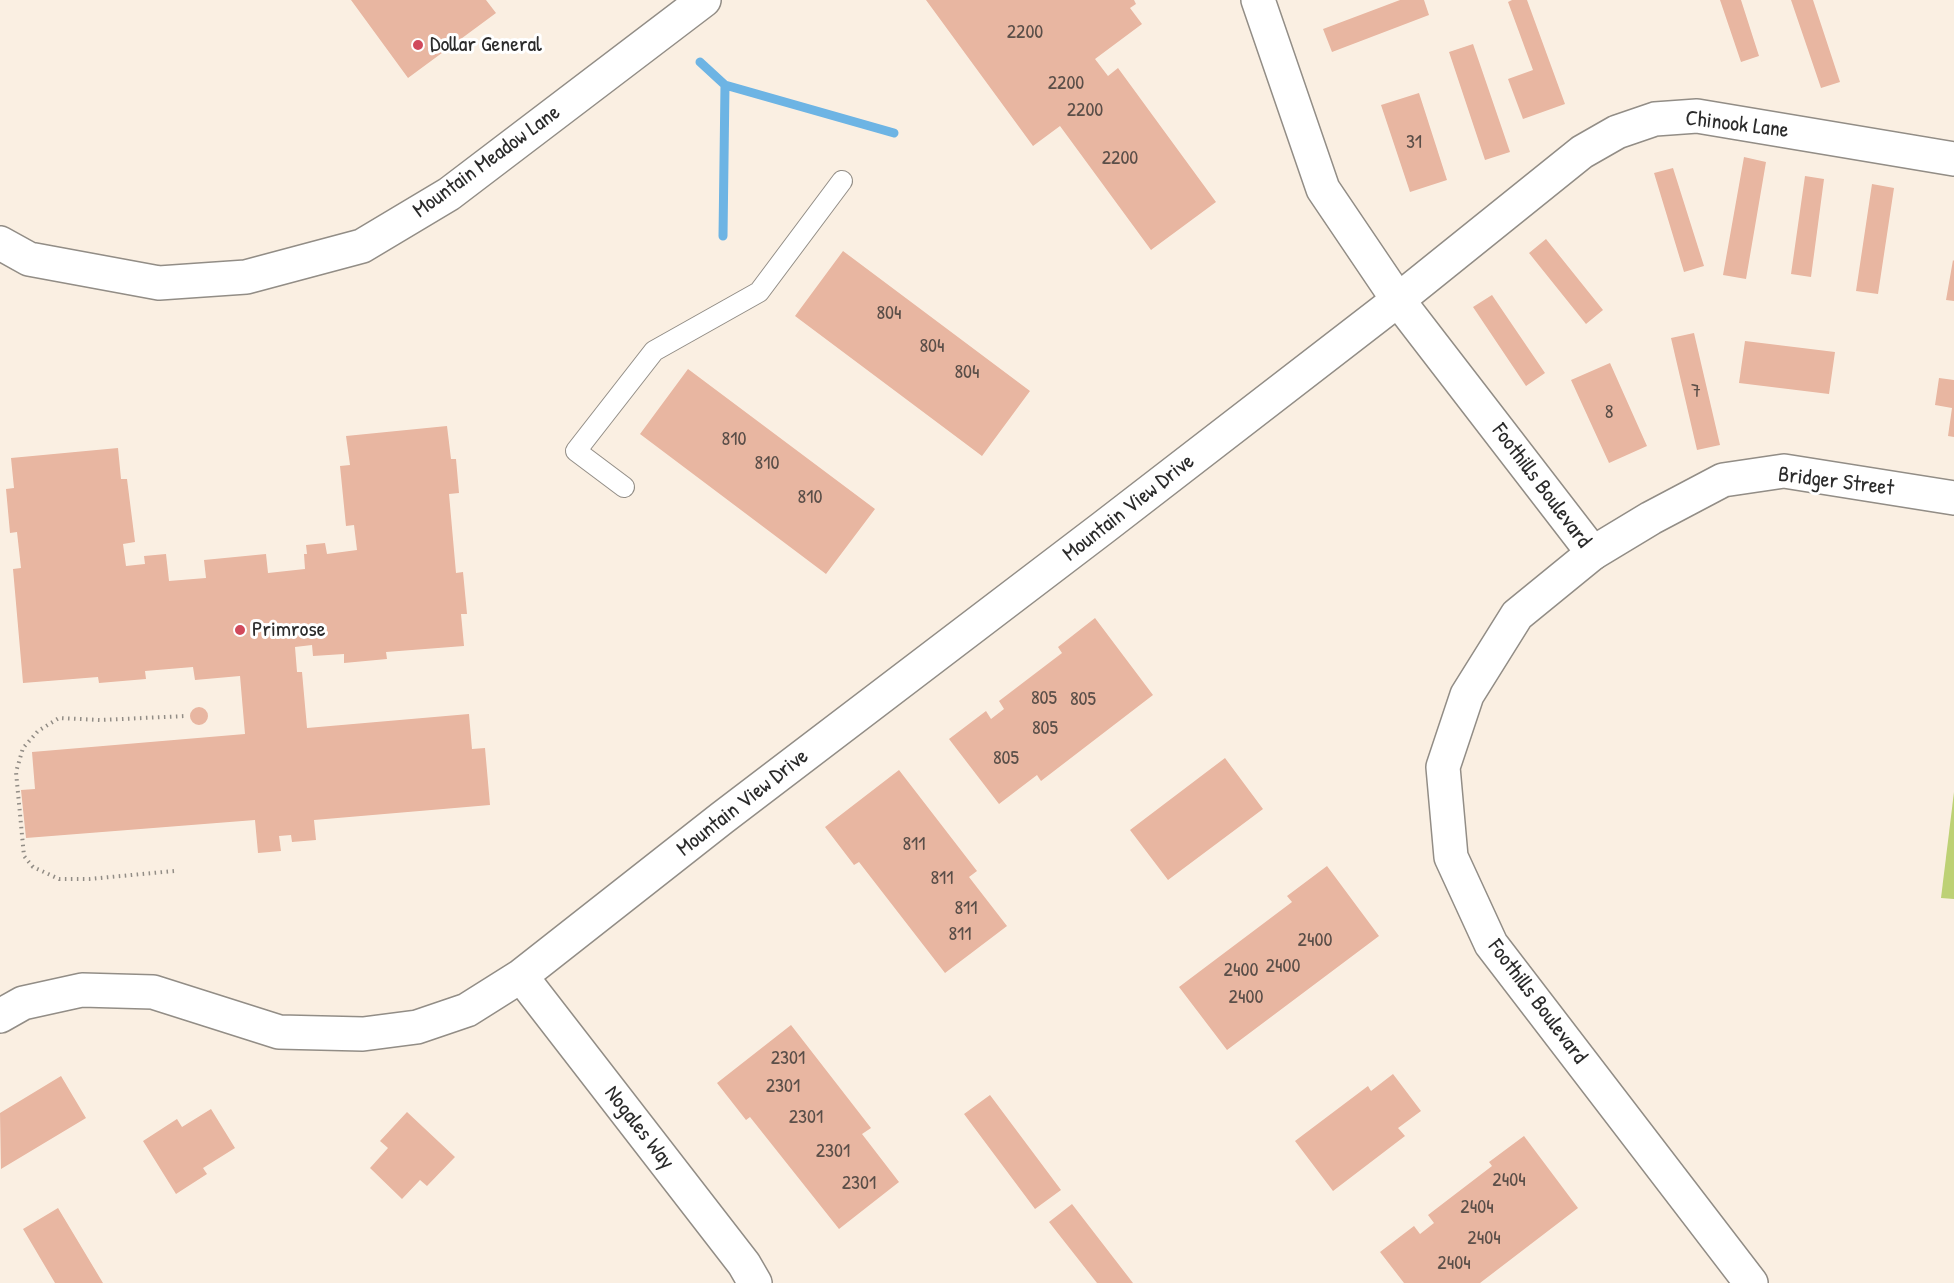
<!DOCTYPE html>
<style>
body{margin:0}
canvas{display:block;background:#faefe2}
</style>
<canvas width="1954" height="1283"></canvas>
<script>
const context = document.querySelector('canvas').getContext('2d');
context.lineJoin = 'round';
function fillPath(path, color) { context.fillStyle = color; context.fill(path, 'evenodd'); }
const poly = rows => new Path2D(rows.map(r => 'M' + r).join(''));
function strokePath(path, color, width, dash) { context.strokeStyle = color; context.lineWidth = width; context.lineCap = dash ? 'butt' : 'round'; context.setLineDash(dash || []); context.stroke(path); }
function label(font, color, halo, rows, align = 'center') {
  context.font = font + ' "Patrick Hand",sans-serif'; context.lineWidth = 6; context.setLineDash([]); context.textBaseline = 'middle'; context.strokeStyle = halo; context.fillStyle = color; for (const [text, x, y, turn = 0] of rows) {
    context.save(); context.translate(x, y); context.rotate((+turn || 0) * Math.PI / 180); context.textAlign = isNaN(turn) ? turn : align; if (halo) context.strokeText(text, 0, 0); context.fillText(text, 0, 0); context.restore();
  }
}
const green = poly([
 [1954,792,1954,899,1941,898]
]);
const stream = poly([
 [700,62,725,85,723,236],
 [725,85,894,133]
]);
const building = poly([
 [351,0,486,0,496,13,408,78],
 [926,0,1134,0,1136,4,1130,8,1142,24,1095,59,1108,76,1118,68,1216,202,1151,250,1060,126,1033,146],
 [1400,0,1424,0,1429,15,1332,52,1323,29],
 [1512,0,1527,0,1565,104,1523,119,1508,79,1533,70,1508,2],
 [1720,0,1741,0,1759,56,1741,62],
 [1791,0,1813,0,1840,82,1821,88],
 [1473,44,1510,152,1485,160,1449,52],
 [1419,93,1447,180,1410,192,1381,105],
 [1744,157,1766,162,1746,279,1723,275],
 [1673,168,1704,266,1684,272,1654,173],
 [1805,176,1824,179,1811,277,1791,274],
 [1872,184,1894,188,1878,294,1856,291],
 [1546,239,1603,310,1586,324,1529,253],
 [843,251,1030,391,982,456,795,316],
 [1953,260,1954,261,1954,301,1946,300],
 [1492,295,1545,373,1526,386,1473,307],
 [1694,333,1720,445,1697,450,1671,338],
 [1745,341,1835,352,1829,394,1739,383],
 [1610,363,1647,446,1609,463,1571,380],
 [688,369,875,509,826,574,640,434],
 [1939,378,1954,380,1954,437,1948,436,1952,408,1935,405],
 [447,426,451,459,456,459,459,493,449,494,456,573,463,572,467,614,461,614,464,646,386,652,387,659,344,663,344,654,313,656,312,645,295,647,297,672,302,672,307,728,469,714,472,749,485,748,490,805,314,820,316,840,292,842,291,835,279,836,281,851,258,853,255,820,26,838,21,790,35,789,32,752,245,734,240,676,195,680,193,667,145,671,146,679,99,683,98,677,23,683,13,569,21,568,17,532,10,533,6,489,14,488,11,458,118,448,121,479,127,479,135,542,123,544,126,566,145,564,144,556,166,554,169,581,206,578,204,560,266,554,268,573,305,569,304,554,307,554,306,545,325,543,327,554,357,550,354,525,346,526,340,466,350,465,346,436],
 [1095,618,1153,695,1041,781,1037,775,999,804,949,739,986,711,991,719,1004,709,999,701,1062,653,1058,647],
 '190 716a9 9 0 1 1 18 0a9 9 0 1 1-18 0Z',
 [1225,758,1263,809,1168,880,1130,830],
 [899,770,977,871,969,877,1007,926,945,973,859,862,854,865,825,827],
 [1327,866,1379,936,1227,1050,1179,987,1292,902,1287,896],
 [791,1025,871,1128,862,1134,899,1182,839,1229,750,1117,746,1120,717,1083],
 [1393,1074,1421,1111,1398,1128,1405,1136,1333,1191,1295,1141,1368,1086,1371,1091],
 [61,1076,86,1118,1,1169,0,1113],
 [990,1095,1061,1190,1035,1209,964,1114],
 [211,1109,235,1148,203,1168,207,1174,176,1194,143,1141,177,1119,182,1127],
 [407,1112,455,1157,427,1186,420,1180,402,1199,370,1168,388,1148,380,1141],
 [1524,1136,1578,1208,1480,1283,1404,1283,1380,1252,1414,1226,1420,1234,1434,1223,1428,1215,1492,1166,1489,1162],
 [1072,1204,1133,1283,1097,1283,1049,1222],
 [58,1208,103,1283,55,1283,23,1229]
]);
const path = poly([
 [174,871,89,879,59,879,33,867,24,856,16,772,23,748,38,731,59,718,100,720,186,716]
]);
const lane = poly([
 [624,487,576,451,654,351,759,292,842,181]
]);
const street = poly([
 [0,243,29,259,159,283,246,277,362,246,449,194,704,0],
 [1593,553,1651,518,1723,480,1784,471,1954,498],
 [521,976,744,1264,755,1283],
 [0,1016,23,1003,82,990,153,992,279,1032,363,1034,417,1027,467,1010,521,976,722,818,1104,527,1398,300,1582,152,1617,132,1655,119,1697,116,1954,159]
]);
const secondary = poly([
 [1258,0,1323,189,1398,300,1593,553,1517,615,1467,695,1443,767,1451,857,1491,944,1751,1283]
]);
const markers = [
 [418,45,6,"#d1495b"],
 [240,630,6,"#d1495b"]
];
const numberNames = [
 ["2200",1025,33],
 ["2200",1066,84],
 ["2200",1085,111],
 ["31",1414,143],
 ["2200",1120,159],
 ["804",889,314],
 ["804",932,347],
 ["804",967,373],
 ["7",1696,392],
 ["8",1609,413],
 ["810",734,440],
 ["810",767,464],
 ["810",810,498],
 ["805",1044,699],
 ["805",1083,700],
 ["805",1045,729],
 ["805",1006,759],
 ["811",914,845],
 ["811",942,879],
 ["811",966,909],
 ["811",960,935],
 ["2400",1315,941],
 ["2400",1283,967],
 ["2400",1241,971],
 ["2400",1246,998],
 ["2301",788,1059],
 ["2301",783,1087],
 ["2301",806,1118],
 ["2301",833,1152],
 ["2404",1509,1181],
 ["2301",859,1184],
 ["2404",1477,1208],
 ["2404",1484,1239],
 ["2404",1454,1264]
];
const poiNames = [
 ["Dollar General",430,45],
 ["Primrose",252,630]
];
const streetNames = [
 ["Chinook Lane",1737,125,7],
 ["Mountain Meadow Lane",487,162,-36],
 ["Bridger Street",1836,482,7],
 ["Foothills Boulevard",1541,486,53],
 ["Mountain View Drive",1129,508,-38],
 ["Mountain View Drive",743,803,-38],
 ["Foothills Boulevard",1537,1002,53],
 ["Nogales Way",639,1128,52]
];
fillPath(green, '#bdd175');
strokePath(stream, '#6db4e4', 9);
fillPath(building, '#e8b6a1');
strokePath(lane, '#928d86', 22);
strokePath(street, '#928d86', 36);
strokePath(secondary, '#928d86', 36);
strokePath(path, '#928d86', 4, [1.5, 4.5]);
strokePath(lane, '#fff', 20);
strokePath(street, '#fff', 33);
strokePath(secondary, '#fff', 33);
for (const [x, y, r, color] of markers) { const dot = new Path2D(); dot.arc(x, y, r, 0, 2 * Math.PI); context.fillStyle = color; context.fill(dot); strokePath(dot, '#fff', 2); }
label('20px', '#5a4e48', null, numberNames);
label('22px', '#2b2b2b', '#fff', poiNames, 'left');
label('22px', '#2b2b2b', '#fff', streetNames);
</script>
